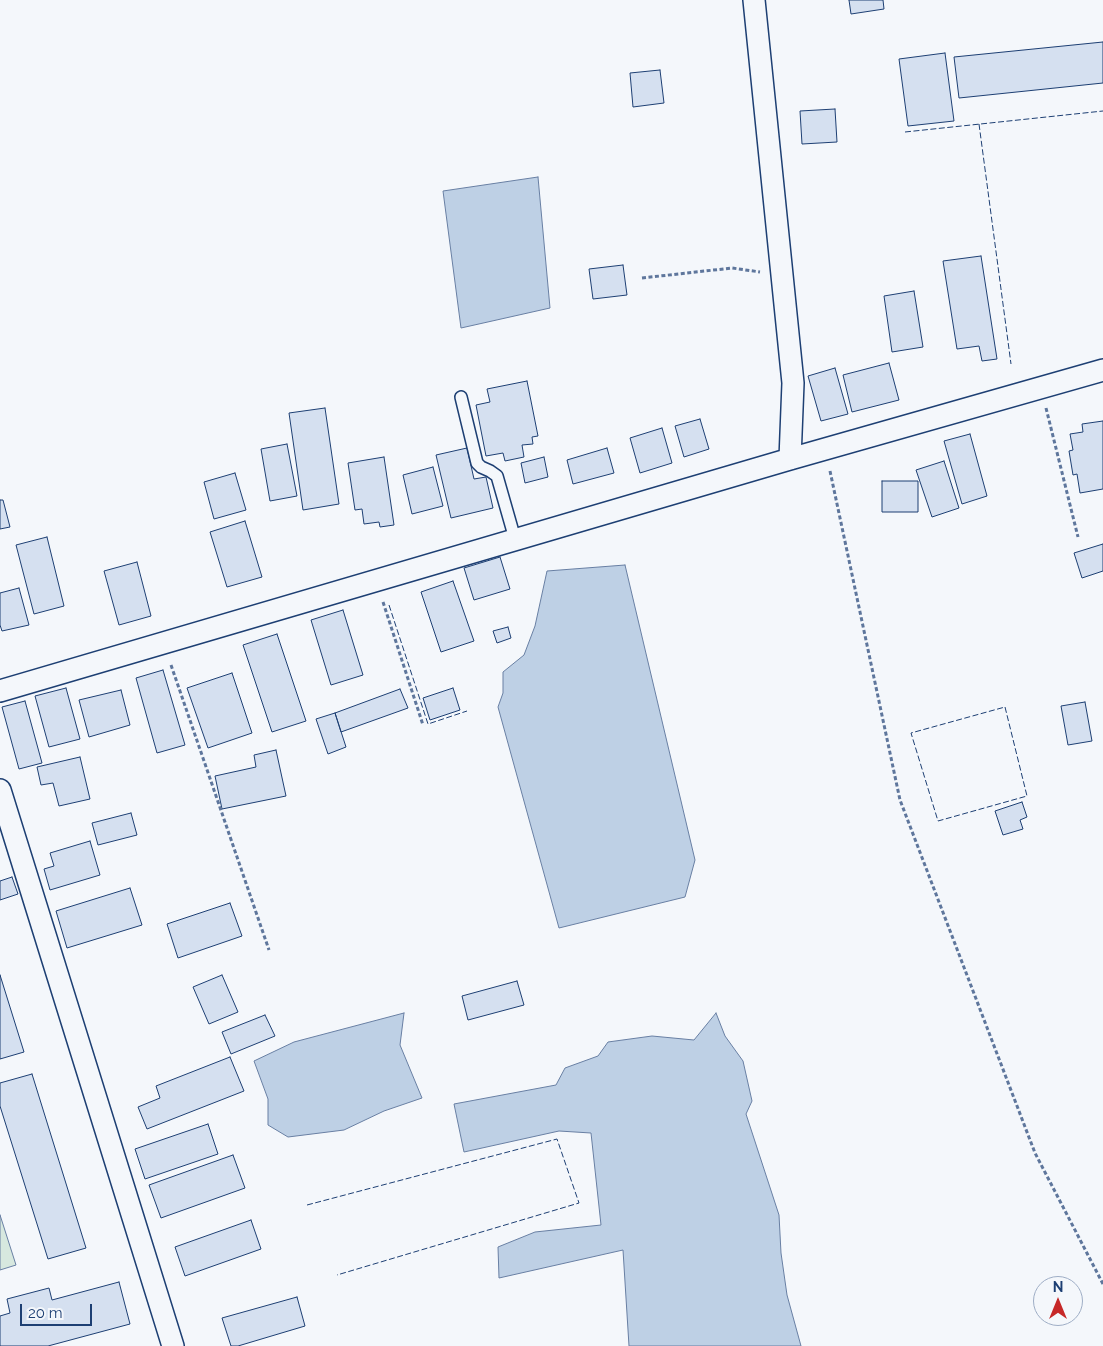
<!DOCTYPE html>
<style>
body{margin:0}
#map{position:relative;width:1103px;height:1346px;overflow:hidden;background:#f4f7fb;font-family:Raleway,sans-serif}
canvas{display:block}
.north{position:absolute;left:1033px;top:1276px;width:50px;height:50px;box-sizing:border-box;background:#f4f7fb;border:1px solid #9eadc5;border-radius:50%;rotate:0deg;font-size:14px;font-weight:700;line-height:20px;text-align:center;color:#1d3f73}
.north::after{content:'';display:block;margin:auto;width:18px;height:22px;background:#c62828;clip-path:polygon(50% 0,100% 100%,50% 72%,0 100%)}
.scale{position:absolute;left:20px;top:1304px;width:72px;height:22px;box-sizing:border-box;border:2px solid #1d3f73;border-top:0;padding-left:6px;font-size:15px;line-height:18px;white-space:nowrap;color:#1d3f73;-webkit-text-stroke:4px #f4f7fb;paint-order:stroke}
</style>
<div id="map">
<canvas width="1103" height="1346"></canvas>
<div class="north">N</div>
<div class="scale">20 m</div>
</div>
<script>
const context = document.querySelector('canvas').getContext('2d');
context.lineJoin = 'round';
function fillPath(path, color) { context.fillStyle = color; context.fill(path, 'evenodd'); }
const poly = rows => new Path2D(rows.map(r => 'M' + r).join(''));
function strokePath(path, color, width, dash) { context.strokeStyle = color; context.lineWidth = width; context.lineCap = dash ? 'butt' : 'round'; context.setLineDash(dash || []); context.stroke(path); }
const green = poly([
 [0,1215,16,1265,0,1270,0,1215]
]);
const water = poly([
 [538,177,550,308,461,328,443,191,538,177],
 [625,565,695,860,685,897,559,928,498,707,503,693,503,672,524,655,535,626,547,571,625,565],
 [404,1013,400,1045,422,1098,384,1111,344,1130,288,1137,268,1125,268,1099,254,1061,294,1042,404,1013],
 [716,1013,725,1036,743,1061,752,1101,746,1114,779,1215,781,1253,787,1295,801,1346,629,1346,623,1250,499,1278,498,1247,535,1232,601,1225,591,1133,559,1131,464,1152,454,1104,556,1085,565,1068,598,1056,608,1042,652,1036,694,1040,716,1013]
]);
const building = poly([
 [849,0,883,0,884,9,851,14,849,0],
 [1103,42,1103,83,959,98,954,57,1103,42],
 [945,53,954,121,908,126,899,59,945,53],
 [660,70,664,103,633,107,630,73,660,70],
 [835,109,837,142,802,144,800,111,835,109],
 [981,256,997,359,982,361,979,346,957,349,943,261,981,256],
 [623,265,627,295,593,299,589,269,623,265],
 [914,291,923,347,892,352,884,296,914,291],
 [889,363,899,400,852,412,843,375,889,363],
 [835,368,848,414,821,421,808,376,835,368],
 [527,381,538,436,532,437,533,444,522,445,524,457,505,461,503,453,486,456,476,405,490,402,487,389,527,381],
 [325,408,339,504,303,510,289,413,325,408],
 [700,419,709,449,684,457,675,426,700,419],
 [1103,421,1103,489,1080,493,1077,474,1073,475,1069,451,1073,450,1070,434,1083,432,1082,424,1103,421],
 [662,428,672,463,640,473,630,438,662,428],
 [970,434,987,496,962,504,944,441,970,434],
 [287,444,297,496,270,501,261,449,287,444],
 [467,448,474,479,486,477,493,508,451,518,436,455,467,448],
 [607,448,614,473,573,484,567,460,607,448],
 [384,457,394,525,380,527,379,522,364,524,362,509,355,510,348,463,384,457],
 [544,457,548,477,525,483,521,463,544,457],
 [944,461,959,508,932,517,916,470,944,461],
 [433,467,443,506,412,514,403,475,433,467],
 [235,473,246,510,214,519,204,482,235,473],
 [882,481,918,481,918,512,882,512,882,481],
 [0,500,3,500,10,527,0,529,0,500],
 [245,521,262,577,227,587,210,532,245,521],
 [47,537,64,606,34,614,16,545,47,537],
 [1103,544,1103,571,1082,578,1074,553,1103,544],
 [500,557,510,589,474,600,464,568,500,557],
 [137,562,151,616,119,625,104,571,137,562],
 [453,581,474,641,441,652,421,592,453,581],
 [19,588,29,625,2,631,0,625,0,593,19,588],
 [343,610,363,675,331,685,311,620,343,610],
 [508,627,511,638,497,643,493,631,508,627],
 [277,634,306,721,272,732,243,645,277,634],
 [163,670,185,745,157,753,136,678,163,670],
 [232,673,252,733,208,748,187,688,232,673],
 [66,688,80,739,49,747,35,696,66,688],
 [453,688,460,710,430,720,423,698,453,688],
 [400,689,408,708,341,732,335,713,400,689],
 [121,690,130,725,89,737,79,700,121,690],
 [25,701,42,763,19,769,2,707,25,701],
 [1085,702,1092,741,1068,745,1061,706,1085,702],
 [335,713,346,747,328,754,316,719,335,713],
 [276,750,286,796,222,809,215,776,256,767,254,755,276,750],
 [80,757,90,799,59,806,53,783,41,785,37,767,80,757],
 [1022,802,1027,817,1020,820,1023,829,1003,835,995,811,1022,802],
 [131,813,137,835,98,845,92,823,131,813],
 [90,841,100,875,50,890,44,869,54,866,50,853,90,841],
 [12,877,18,894,0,900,0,881,12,877],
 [130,888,142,925,67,948,56,911,130,888],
 [230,903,242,936,178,958,167,924,230,903],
 [0,975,24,1052,0,1059,0,975],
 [222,975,238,1012,209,1024,193,987,222,975],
 [517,981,524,1005,468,1020,462,996,517,981],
 [265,1015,275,1036,231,1054,222,1032,265,1015],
 [230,1057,244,1091,147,1129,138,1107,160,1098,156,1086,230,1057],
 [32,1074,86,1248,48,1259,0,1106,0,1083,32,1074],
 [208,1124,218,1154,145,1179,135,1149,208,1124],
 [233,1155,245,1188,161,1218,149,1185,233,1155],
 [251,1220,261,1249,185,1276,175,1247,251,1220],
 [119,1282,130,1324,48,1346,0,1346,0,1316,10,1313,7,1299,49,1288,52,1300,119,1282],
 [297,1297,305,1326,238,1346,231,1346,222,1318,297,1297]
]);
const path = poly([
 [642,278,732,268,760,272],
 [1046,408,1078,537],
 [830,471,900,800,1035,1153,1103,1284],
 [383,602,423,725],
 [171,665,269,950]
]);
const service = poly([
 [461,397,477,463,481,467,490,471,497,476,515,539]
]);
const minor = poly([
 [754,0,793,383,790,459],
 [0,691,790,459,1103,370],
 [0,790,173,1346]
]);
const fence = poly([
 [979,124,1011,364],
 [905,132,1103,111],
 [389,605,428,724,467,711],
 [1005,707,1027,796,938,821,911,733,1005,707],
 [307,1205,557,1139,579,1203,337,1275]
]);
fillPath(green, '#d7e8df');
strokePath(green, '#687fa3', 1);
fillPath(water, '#bed0e5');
strokePath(water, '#687fa3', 1);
fillPath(building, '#d5e0f0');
strokePath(building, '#1d3f73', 1);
strokePath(service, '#1d3f73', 14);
strokePath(minor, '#1d3f73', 24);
strokePath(path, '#5e769c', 3, [4, 2.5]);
strokePath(service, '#f4f7fb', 11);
strokePath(minor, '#f4f7fb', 21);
strokePath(fence, '#1d3f73', 1, [6, 2.5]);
</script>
